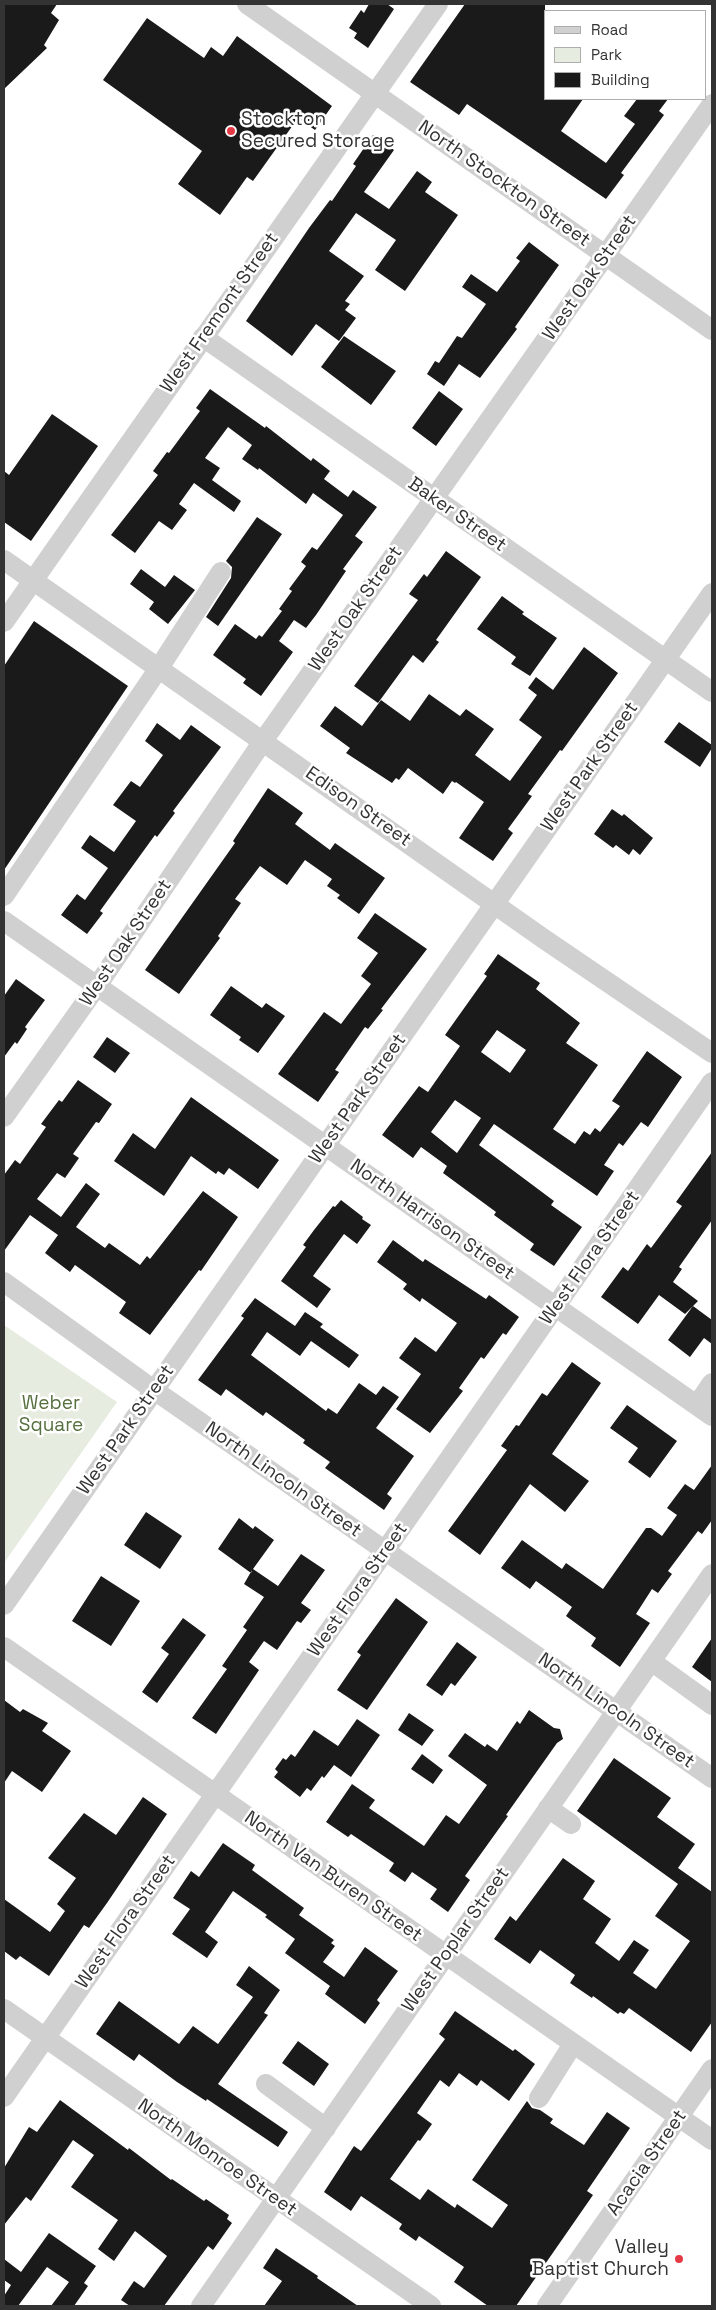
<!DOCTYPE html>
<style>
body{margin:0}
#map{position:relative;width:716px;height:2310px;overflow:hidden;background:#fff;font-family:"Space Grotesk",sans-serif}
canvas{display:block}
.frame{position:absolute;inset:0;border:5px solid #333;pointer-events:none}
.legend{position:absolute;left:544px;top:10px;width:162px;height:90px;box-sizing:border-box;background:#fff;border:1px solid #adadad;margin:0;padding:6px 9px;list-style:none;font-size:15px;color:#333}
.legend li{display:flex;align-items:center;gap:10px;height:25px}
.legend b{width:25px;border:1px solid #adadad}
</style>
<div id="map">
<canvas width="716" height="2310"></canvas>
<div class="frame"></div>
<ul class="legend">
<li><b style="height:6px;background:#d0d0d0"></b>Road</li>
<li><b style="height:14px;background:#e6ecdf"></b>Park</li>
<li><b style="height:14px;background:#1a1a1a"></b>Building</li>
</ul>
</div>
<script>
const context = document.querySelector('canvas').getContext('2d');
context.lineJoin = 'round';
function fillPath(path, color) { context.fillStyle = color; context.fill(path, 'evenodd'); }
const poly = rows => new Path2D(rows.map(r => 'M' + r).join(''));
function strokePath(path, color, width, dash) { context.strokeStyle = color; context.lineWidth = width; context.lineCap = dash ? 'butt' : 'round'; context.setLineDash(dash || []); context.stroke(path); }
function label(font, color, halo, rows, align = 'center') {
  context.font = font + ' "Space Grotesk",sans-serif'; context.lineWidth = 5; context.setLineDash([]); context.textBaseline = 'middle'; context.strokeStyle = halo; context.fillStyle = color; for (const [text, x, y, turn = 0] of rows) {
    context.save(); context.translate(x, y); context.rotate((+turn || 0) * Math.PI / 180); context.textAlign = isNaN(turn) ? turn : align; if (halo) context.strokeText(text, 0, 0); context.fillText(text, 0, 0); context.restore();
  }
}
const green = poly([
 [4,1325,117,1402,4,1563]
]);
const building = poly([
 [4,4,57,4,51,13,59,20,44,45,47,48,4,89],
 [369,4,387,4,394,9,368,48,354,38,357,33,349,28,361,10,364,13],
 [465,4,545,4,545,99,583,99,561,131,606,163,635,124,624,116,637,99,668,99,659,111,664,115,621,173,624,175,606,199,467,104,459,115,410,82],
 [147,18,204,58,211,47,223,56,237,36,332,106,315,130,298,118,253,181,247,177,220,215,178,184,202,151,103,80],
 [373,135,394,150,364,192,389,209,417,171,432,182,425,192,458,215,405,291,375,270,396,240,356,213,329,251,364,276,345,301,350,304,345,310,356,318,339,341,316,324,292,356,246,321,309,228,330,200,332,201,356,166,353,164],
 [529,242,559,265,515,327,517,329,480,378,459,364,444,386,427,374,435,361,439,363,457,336,462,338,486,304,462,287,471,274,497,292,520,261,516,258],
 [344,336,396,371,371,405,321,367],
 [210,389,265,428,266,426,311,461,313,458,330,471,324,479,348,497,353,490,377,507,355,536,363,542,343,569,346,571,316,615,306,628,294,620,279,641,293,652,261,696,243,683,246,679,213,655,235,624,256,639,259,635,262,637,282,611,279,609,292,591,289,589,306,566,301,562,312,547,317,550,343,515,313,493,306,504,259,468,258,470,242,459,252,445,228,427,205,458,220,468,212,480,241,501,234,512,194,483,179,504,187,510,172,530,159,521,135,553,111,535,158,475,153,471,167,452,169,453,200,411,196,408],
 [439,391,463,409,436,446,412,428],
 [52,414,98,446,31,541,4,522,4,471,9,475],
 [257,517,282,534,218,626,206,617,231,578,232,567,226,561],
 [446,551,481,577,436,640,439,642,423,663,413,655,378,703,354,686,418,600,409,594,424,574,427,577],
 [141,569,165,587,174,575,195,590,168,624,149,609,154,602,130,584],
 [502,596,524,612,522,614,557,638,530,676,511,664,516,657,477,629],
 [34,621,128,686,4,870,4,666],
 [584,647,618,673,562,751,560,750,528,794,532,796,508,829,513,833,493,861,459,838,484,802,456,782,455,783,452,781,443,794,408,768,399,780,396,778,392,783,346,753,350,748,320,726,335,706,362,726,381,700,410,721,429,694,460,716,466,709,494,729,475,755,510,781,542,737,519,720,537,695,528,688,536,677,553,690],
 [679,722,712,745,712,748,700,767,664,742],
 [157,723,180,740,191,725,221,747,173,811,175,813,157,837,155,835,100,911,103,913,87,934,61,915,77,894,85,900,108,868,81,848,90,835,114,852,136,821,113,805,131,781,140,787,163,755,145,741],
 [268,788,303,813,295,824,330,850,335,843,385,878,359,914,337,898,340,895,327,886,332,879,305,860,287,885,260,866,235,899,241,903,218,936,220,938,179,994,145,970,235,843,233,841],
 [612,809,622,816,624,814,653,838,640,855,633,849,629,855,616,845,613,848,594,834],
 [375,913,427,949,381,1009,383,1010,368,1029,365,1027,335,1070,339,1072,318,1102,278,1074,324,1012,341,1024,371,984,361,976,378,953,357,938],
 [498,954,540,983,536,989,580,1023,566,1043,598,1065,553,1129,575,1144,584,1131,590,1135,595,1128,600,1132,620,1106,612,1101,647,1051,682,1077,648,1127,641,1122,623,1146,619,1143,604,1165,614,1171,597,1196,494,1124,479,1145,554,1201,551,1205,582,1227,554,1266,530,1250,534,1244,494,1215,496,1212,443,1173,447,1166,421,1147,413,1158,382,1135,419,1086,428,1092,460,1046,445,1035,487,976,484,974],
 [497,1030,526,1050,510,1073,481,1052],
 [455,1100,481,1118,457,1153,431,1132],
 [16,979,45,1000,25,1027,27,1029,17,1044,15,1042,4,1057,4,996],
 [231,986,262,1008,266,1003,285,1016,258,1053,239,1040,241,1037,210,1015],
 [107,1037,130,1053,115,1073,93,1057],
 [78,1080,112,1104,99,1123,96,1122,73,1154,79,1158,65,1178,57,1173,37,1199,61,1217,86,1183,100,1194,76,1227,105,1248,109,1243,140,1265,147,1256,150,1259,203,1191,238,1217,201,1271,199,1270,150,1335,119,1313,126,1302,75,1265,70,1272,45,1253,58,1235,30,1215,4,1251,4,1175,15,1160,20,1164,46,1127,41,1124,59,1100,62,1102],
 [191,1097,279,1160,258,1189,229,1168,224,1175,218,1171,216,1174,191,1156,164,1196,114,1161,133,1133,155,1149],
 [712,1152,712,1220,679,1267,682,1269,673,1282,698,1301,685,1314,659,1295,638,1324,601,1297,623,1267,628,1271,647,1244,651,1248,682,1206,676,1202],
 [341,1200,363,1217,362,1219,371,1225,357,1244,344,1234,313,1276,331,1289,317,1308,281,1281,306,1247,303,1245,314,1230,333,1206,335,1207],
 [393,1240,423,1262,425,1259,486,1299,489,1295,519,1317,506,1335,503,1333,484,1359,481,1357,459,1388,463,1391,430,1433,396,1409,421,1374,399,1358,415,1337,436,1352,457,1323,422,1298,420,1302,403,1289,407,1284,377,1262],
 [255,1298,295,1326,305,1312,323,1324,320,1327,359,1355,349,1368,311,1341,300,1356,267,1332,251,1355,326,1411,328,1408,337,1414,359,1383,376,1395,383,1386,399,1397,376,1428,414,1456,387,1494,392,1498,384,1510,325,1468,330,1462,303,1443,305,1440,266,1412,263,1416,226,1389,221,1396,198,1380,244,1318,241,1316],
 [693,1306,712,1320,712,1344,704,1338,690,1357,668,1340],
 [572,1362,601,1383,552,1454,589,1481,565,1512,530,1484,480,1555,448,1531,507,1450,501,1446,516,1425,519,1426,542,1393,547,1396],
 [627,1405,677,1441,650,1478,628,1462,638,1448,610,1428],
 [712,1465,712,1520,702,1534,698,1531,668,1571,672,1574,658,1593,652,1589,636,1614,650,1623,620,1667,591,1646,596,1638,566,1616,572,1607,536,1581,530,1589,501,1568,522,1540,562,1569,566,1563,603,1589,646,1528,651,1528,662,1536,677,1515,667,1508,685,1484,694,1490],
 [146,1512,182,1536,160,1569,124,1545],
 [239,1518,253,1529,255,1526,274,1540,253,1569,278,1586,301,1554,325,1570,301,1603,311,1610,301,1623,297,1621,277,1650,264,1641,249,1662,259,1670,216,1734,192,1718,227,1669,222,1666,247,1630,243,1627,264,1597,244,1584,252,1570,251,1573,218,1549],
 [101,1576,140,1601,111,1646,72,1621],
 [396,1598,428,1622,367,1710,337,1690,361,1655,357,1652],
 [183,1618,206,1635,157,1703,142,1692,169,1654,161,1648],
 [712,1638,712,1682,692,1667],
 [457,1642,477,1657,455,1686,451,1683,442,1696,426,1685],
 [4,1700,20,1712,23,1709,48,1723,42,1731,71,1751,42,1792,12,1771,4,1783],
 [529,1710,554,1728,560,1729,563,1739,557,1743,506,1815,508,1816,465,1876,470,1880,448,1912,430,1899,437,1889,412,1872,405,1882,389,1871,394,1863,351,1834,348,1837,326,1822,352,1784,375,1800,369,1808,424,1846,446,1815,459,1824,487,1785,448,1756,465,1733,485,1747,487,1744,497,1751,517,1721,520,1724],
 [409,1713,434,1730,422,1746,398,1730],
 [357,1719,380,1735,351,1777,334,1765,324,1778,322,1776,311,1791,307,1788,300,1797,274,1777,278,1772,275,1769,283,1758,286,1760,291,1754,295,1757,314,1730,338,1746],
 [422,1754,443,1770,433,1784,411,1769],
 [614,1758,671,1798,657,1817,695,1844,678,1868,712,1892,712,2022,691,2052,629,2008,624,2014,620,2012,618,2014,593,1996,592,1998,570,1983,575,1975,540,1950,530,1964,494,1939,510,1916,516,1921,563,1858,595,1881,583,1899,611,1919,595,1943,619,1961,634,1940,649,1950,633,1973,656,1989,690,1941,655,1916,678,1884,577,1811],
 [143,1797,167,1814,107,1903,89,1928,84,1925,49,1976,20,1956,16,1960,4,1951,4,1899,50,1932,65,1911,57,1904,76,1878,48,1858,84,1813,116,1835],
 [223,1843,255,1865,252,1870,304,1908,299,1915,334,1940,331,1943,335,1946,323,1962,344,1977,365,1947,398,1971,377,2000,380,2003,365,2024,325,1994,330,1986,285,1953,295,1939,265,1917,267,1915,233,1891,205,1932,218,1942,207,1958,172,1934,190,1909,173,1898,191,1871,199,1877],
 [249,1966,280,1990,264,2013,268,2015,218,2084,288,2132,278,2147,207,2099,206,2101,177,2082,139,2054,134,2061,96,2034,119,2001,179,2044,193,2026,218,2044,253,1997,236,1985],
 [455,2011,513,2051,515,2049,535,2064,509,2101,481,2080,477,2086,459,2073,449,2087,440,2080,417,2113,432,2124,420,2141,418,2140,390,2179,420,2200,428,2189,455,2208,457,2204,492,2228,508,2205,472,2180,527,2101,532,2108,540,2110,553,2119,550,2123,584,2145,607,2112,630,2128,587,2191,593,2195,516,2306,488,2306,454,2282,464,2267,419,2236,416,2241,399,2229,402,2224,361,2196,351,2211,324,2192,354,2146,361,2151,445,2039,439,2034],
 [298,2041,329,2064,314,2086,282,2063],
 [60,2100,128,2150,129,2148,171,2180,172,2179,204,2201,206,2199,229,2215,227,2219,232,2223,213,2250,208,2246,164,2306,130,2306,121,2300,134,2281,144,2288,167,2256,135,2231,114,2261,98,2249,118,2220,71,2187,94,2155,73,2140,31,2201,26,2197,4,2225,4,2168,29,2127,37,2132],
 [49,2233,96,2266,84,2283,88,2286,74,2306,51,2306,69,2282,47,2267,18,2306,4,2306,4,2296,11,2285,4,2280,4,2259,21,2272],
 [276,2248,318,2276,317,2278,358,2306,264,2306,282,2281,263,2268]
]);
const minor = poly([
 [247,4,712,330],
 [203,337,712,692],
 [4,560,544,939,712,1053],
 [4,622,438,4],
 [4,896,159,668,221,572],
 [4,921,712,1416],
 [4,1117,97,986,263,741,712,104],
 [4,1282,154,1390,712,1778],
 [697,1405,712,1383],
 [4,1605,712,593],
 [4,1647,712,2140],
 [651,1661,712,1705],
 [548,1808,571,1824],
 [4,2009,431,2306],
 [266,2084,326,2128],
 [4,2097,712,1082],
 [539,2098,573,2044],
 [201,2306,712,1574],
 [547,2306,712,2069]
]);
const markers = [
 [231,131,5,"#e63946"],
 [679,2259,5,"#e63946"]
];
const poiNames = [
 ["Stockton",241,120],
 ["Secured Storage",241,142],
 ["Valley",669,2248,"right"],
 ["Baptist Church",669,2270,"right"]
];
const streetNames = [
 ["North Stockton Street",504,184,35],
 ["West Oak Street",590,278,-55],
 ["West Fremont Street",220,313,-55],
 ["Baker Street",457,515,35],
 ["West Oak Street",356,609,-55],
 ["West Park Street",590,767,-55],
 ["Edison Street",358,807,35],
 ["West Oak Street",126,943,-56],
 ["West Park Street",358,1099,-55],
 ["North Harrison Street",432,1220,35],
 ["West Flora Street",590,1258,-55],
 ["West Park Street",126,1430,-55],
 ["North Lincoln Street",283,1480,35],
 ["West Flora Street",358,1590,-55],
 ["North Lincoln Street",616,1711,35],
 ["North Van Buren Street",333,1877,35],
 ["West Flora Street",126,1922,-55],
 ["West Poplar Street",456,1940,-55],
 ["North Monroe Street",217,2158,35],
 ["Acacia Street",647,2163,-55]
];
const parkNames = [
 ["Weber",51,1404],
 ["Square",51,1426]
];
fillPath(green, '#e6ecdf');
fillPath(building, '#1a1a1a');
strokePath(minor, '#d0d0d0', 20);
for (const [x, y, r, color] of markers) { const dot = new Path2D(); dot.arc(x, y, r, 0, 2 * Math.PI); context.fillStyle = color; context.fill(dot); strokePath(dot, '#fff', 2); }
label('19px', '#333', '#fff', poiNames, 'left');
label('19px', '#333', '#fff', streetNames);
label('19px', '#56703f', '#fff', parkNames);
</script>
